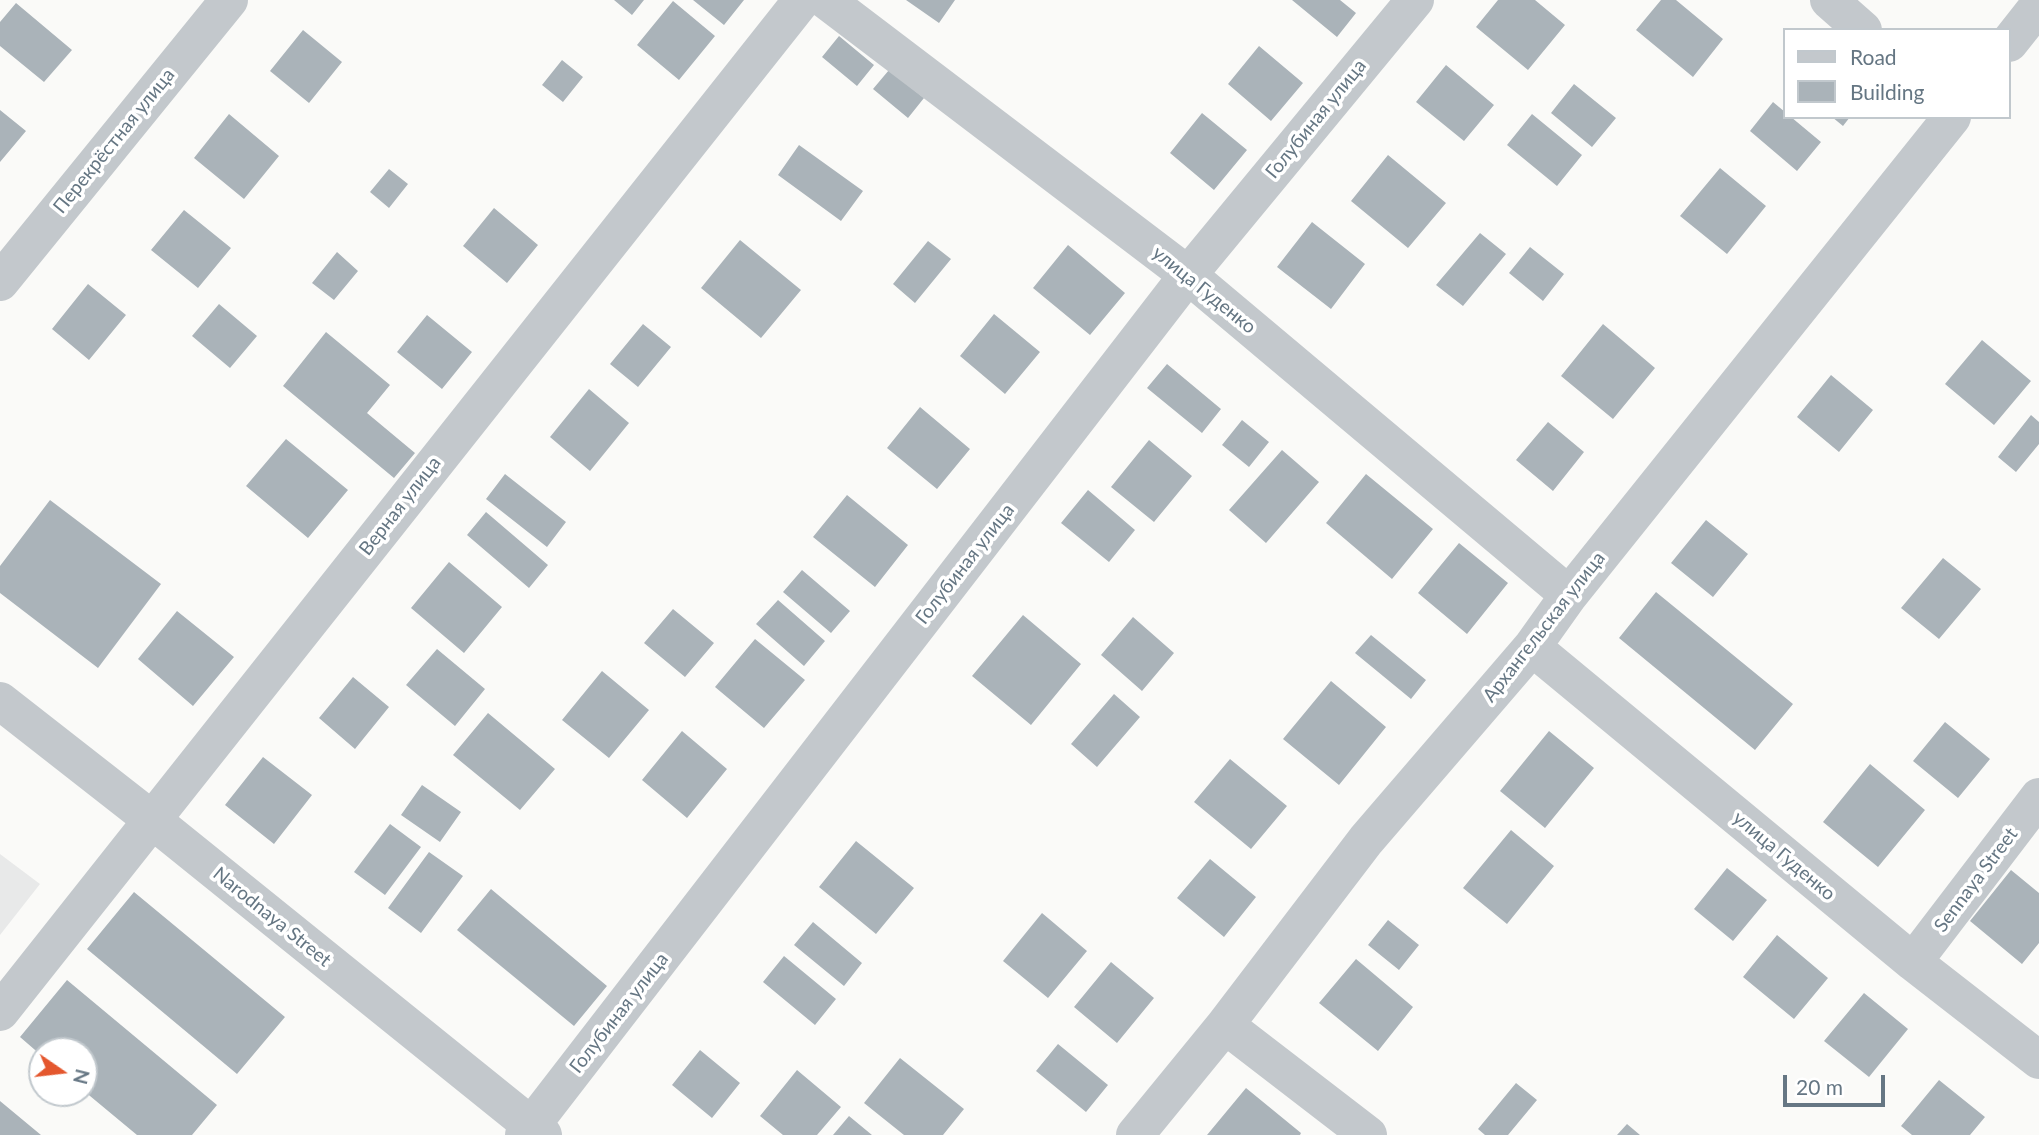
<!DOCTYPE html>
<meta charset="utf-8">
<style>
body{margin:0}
#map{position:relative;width:2039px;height:1135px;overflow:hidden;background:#fafaf8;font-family:Lato,sans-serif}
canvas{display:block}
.legend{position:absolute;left:1783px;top:28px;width:228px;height:91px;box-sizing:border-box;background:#fff;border:2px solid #c1c8cd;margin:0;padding:9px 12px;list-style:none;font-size:21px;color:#657683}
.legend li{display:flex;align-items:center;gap:14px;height:35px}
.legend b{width:35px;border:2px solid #c1c8cd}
.north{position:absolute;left:28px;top:1037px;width:70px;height:70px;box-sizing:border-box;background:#fff;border:2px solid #c1c8cd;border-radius:50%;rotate:104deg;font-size:19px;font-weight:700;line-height:28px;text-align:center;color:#657683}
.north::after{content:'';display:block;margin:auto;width:24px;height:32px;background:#e4572e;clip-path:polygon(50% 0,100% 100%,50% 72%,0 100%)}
.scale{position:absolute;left:1783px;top:1075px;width:102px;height:32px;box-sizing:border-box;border:4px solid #657683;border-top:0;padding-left:9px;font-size:21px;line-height:24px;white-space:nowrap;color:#657683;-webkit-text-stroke:5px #fff;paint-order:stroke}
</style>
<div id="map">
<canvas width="2039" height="1135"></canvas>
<ul class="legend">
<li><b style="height:9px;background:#c3c8cc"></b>Road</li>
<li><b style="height:19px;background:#aab3b9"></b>Building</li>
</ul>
<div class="north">N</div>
<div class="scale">20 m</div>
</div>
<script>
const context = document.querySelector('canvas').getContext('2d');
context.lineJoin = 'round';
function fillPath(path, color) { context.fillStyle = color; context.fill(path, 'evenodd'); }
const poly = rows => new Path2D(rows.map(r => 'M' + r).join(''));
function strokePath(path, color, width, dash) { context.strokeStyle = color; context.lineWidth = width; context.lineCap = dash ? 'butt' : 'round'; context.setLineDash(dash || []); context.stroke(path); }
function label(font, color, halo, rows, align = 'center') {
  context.font = font + ' Lato,sans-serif'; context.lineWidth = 7; context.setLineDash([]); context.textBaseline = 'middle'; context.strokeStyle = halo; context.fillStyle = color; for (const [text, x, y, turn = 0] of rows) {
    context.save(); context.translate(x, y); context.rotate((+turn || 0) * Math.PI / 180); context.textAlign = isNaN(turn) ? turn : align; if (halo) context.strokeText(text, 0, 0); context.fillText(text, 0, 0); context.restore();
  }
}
const built = poly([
 [0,854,40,884,0,935]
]);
const building = poly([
 [614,0,644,0,632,15],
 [693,0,744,0,724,25],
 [906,0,955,0,939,23],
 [1292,0,1340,0,1356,13,1337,37],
 [1498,0,1535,0,1565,25,1528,70,1476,27],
 [1661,0,1676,0,1723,39,1693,77,1636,30],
 [673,1,715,36,679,80,637,45],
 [16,3,72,50,44,82,0,46,0,22],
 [303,30,342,62,309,103,270,71],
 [839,36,874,65,857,86,822,57],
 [1259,46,1303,83,1271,121,1228,84],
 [562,60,583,77,563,102,542,85],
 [1446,65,1494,105,1464,141,1416,102],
 [889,70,924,98,908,118,873,89],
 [1574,84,1616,118,1592,147,1551,113],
 [1773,102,1785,112,1785,117,1791,117,1821,142,1797,171,1750,131],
 [0,110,26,131,0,162],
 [1202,113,1247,150,1214,190,1170,153],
 [229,114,279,156,244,199,194,158],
 [1532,114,1582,155,1557,186,1507,145],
 [1832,117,1850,117,1843,126],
 [799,145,863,191,841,221,778,175],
 [1388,155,1446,203,1408,248,1351,201],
 [1720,168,1766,206,1727,254,1680,216],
 [389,169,408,184,389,208,370,192],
 [494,208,538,245,507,283,463,246],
 [184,210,231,248,198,288,151,250],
 [1312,222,1365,264,1331,309,1277,267],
 [1480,233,1506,254,1463,306,1436,285],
 [740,240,801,290,761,338,701,288],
 [928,241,951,259,915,303,893,284],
 [1068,245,1125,293,1090,335,1033,288],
 [1530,247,1564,274,1543,301,1509,273],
 [337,252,358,271,334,300,312,283],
 [88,284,126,315,89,360,52,329],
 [219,304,257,336,230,368,192,336],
 [994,314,1040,352,1005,394,960,356],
 [427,315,472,352,442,389,397,352],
 [643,324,671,347,638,387,610,364],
 [1603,324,1655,368,1613,419,1561,376],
 [326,332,390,385,367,413,415,453,394,478,283,386],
 [1982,340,2031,381,1994,425,1945,384],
 [1167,364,1221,409,1202,433,1147,388],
 [1831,375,1873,410,1839,452,1797,417],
 [589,389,629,423,590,471,550,437],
 [920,407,970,449,937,489,887,448],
 [2031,415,2039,422,2039,444,2016,472,1998,457],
 [1242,420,1269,442,1249,467,1222,445],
 [1548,422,1584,452,1553,491,1516,460],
 [286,439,348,490,308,538,246,486],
 [1149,440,1192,476,1154,522,1111,487],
 [1282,450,1319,482,1266,543,1229,510],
 [505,474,566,522,547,547,486,499],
 [1366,474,1433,529,1392,579,1326,523],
 [1088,490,1135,530,1109,562,1061,523],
 [847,495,908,545,875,587,813,537],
 [50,500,161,584,98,668,0,593,0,566],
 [486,512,548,565,529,588,467,535],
 [1706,520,1748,554,1713,597,1671,563],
 [1459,543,1508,583,1467,634,1418,593],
 [1943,558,1981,589,1939,639,1901,608],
 [449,562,502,607,464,653,411,608],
 [802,570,850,611,831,633,783,592],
 [1656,592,1793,704,1755,750,1619,638],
 [778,600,825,641,804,666,756,624],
 [673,609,714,643,685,677,644,643],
 [177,611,234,657,193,706,138,659],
 [1023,615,1081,664,1031,725,972,676],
 [1133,617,1174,653,1142,691,1101,655],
 [1371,635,1426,680,1411,699,1355,653],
 [755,639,805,680,764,728,715,687],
 [437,649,485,689,455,726,406,685],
 [602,671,649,710,609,758,562,720],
 [353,677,389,707,355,749,319,718],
 [1331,681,1386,727,1339,785,1283,739],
 [1114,694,1140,717,1097,767,1071,744],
 [488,713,555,769,520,810,453,755],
 [1945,722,1990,759,1958,798,1913,761],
 [682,731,727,769,687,818,642,780],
 [1549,731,1594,768,1545,828,1500,791],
 [263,757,312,795,274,844,225,805],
 [1230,759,1287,806,1251,849,1194,802],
 [1870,764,1925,810,1878,867,1823,822],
 [422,785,461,812,440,842,401,815],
 [390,824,421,847,385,895,354,872],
 [1511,830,1554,866,1507,924,1463,888],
 [856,841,914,888,876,934,819,887],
 [429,852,463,876,421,933,388,908],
 [1210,859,1256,897,1224,937,1177,898],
 [1727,868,1767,900,1733,941,1694,909],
 [2011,870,2039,893,2039,943,2022,964,1970,921],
 [491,889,607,986,574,1026,457,930],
 [134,892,285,1017,237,1074,87,949],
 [1042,913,1087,951,1048,998,1003,961],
 [1388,920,1419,945,1399,970,1368,945],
 [813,922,862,963,844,986,794,945],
 [1777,935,1828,978,1794,1019,1743,977],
 [784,956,836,999,815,1025,763,982],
 [1356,959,1413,1007,1378,1051,1319,1003],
 [1111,962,1154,998,1117,1043,1074,1007],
 [67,980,217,1105,192,1135,137,1135,84,1091,84,1051,42,1051,42,1056,20,1037],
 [1864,993,1908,1029,1869,1077,1824,1041],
 [1058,1044,1108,1085,1086,1112,1036,1071],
 [700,1050,740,1083,712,1118,672,1085],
 [900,1058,964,1109,943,1135,904,1135,864,1103],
 [797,1070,841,1107,817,1135,783,1135,760,1116],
 [1939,1080,1985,1117,1970,1135,1912,1135,1901,1126],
 [1516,1083,1537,1100,1508,1135,1485,1135,1478,1129],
 [1246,1088,1301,1133,1300,1135,1207,1135],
 [0,1101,41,1135,0,1135],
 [849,1116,872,1135,833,1135],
 [1627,1124,1640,1135,1617,1135]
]);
const street = poly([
 [826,0,1188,275,1569,595],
 [1829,0,1863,30],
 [2009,43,2039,5],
 [0,282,229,0],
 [1532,647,1913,962,2039,1060],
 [0,701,151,819,543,1135],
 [1913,962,2039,797],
 [0,1012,802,0],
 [1225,1025,1368,1135],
 [524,1135,1188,275,1415,0],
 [1135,1135,1225,1025,1366,840,1532,647,1569,595,1952,117]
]);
const streetNames = [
 ["Голубиная улица",1316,119,-51],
 ["Перекрёстная улица",114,141,-51],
 ["улица Гуденко",1204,290,39],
 ["Верная улица",400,506,-52],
 ["Голубиная улица",965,564,-52],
 ["Архангельская улица",1544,627,-52],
 ["улица Гуденко",1784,856,40],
 ["Sennaya Street",1976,880,-53],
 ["Narodnaya Street",272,917,39],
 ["Голубиная улица",619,1013,-52]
];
fillPath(built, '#e8e9e9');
fillPath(building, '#aab3b9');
strokePath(street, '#c3c8cc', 38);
label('19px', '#657683', '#fff', streetNames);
</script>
